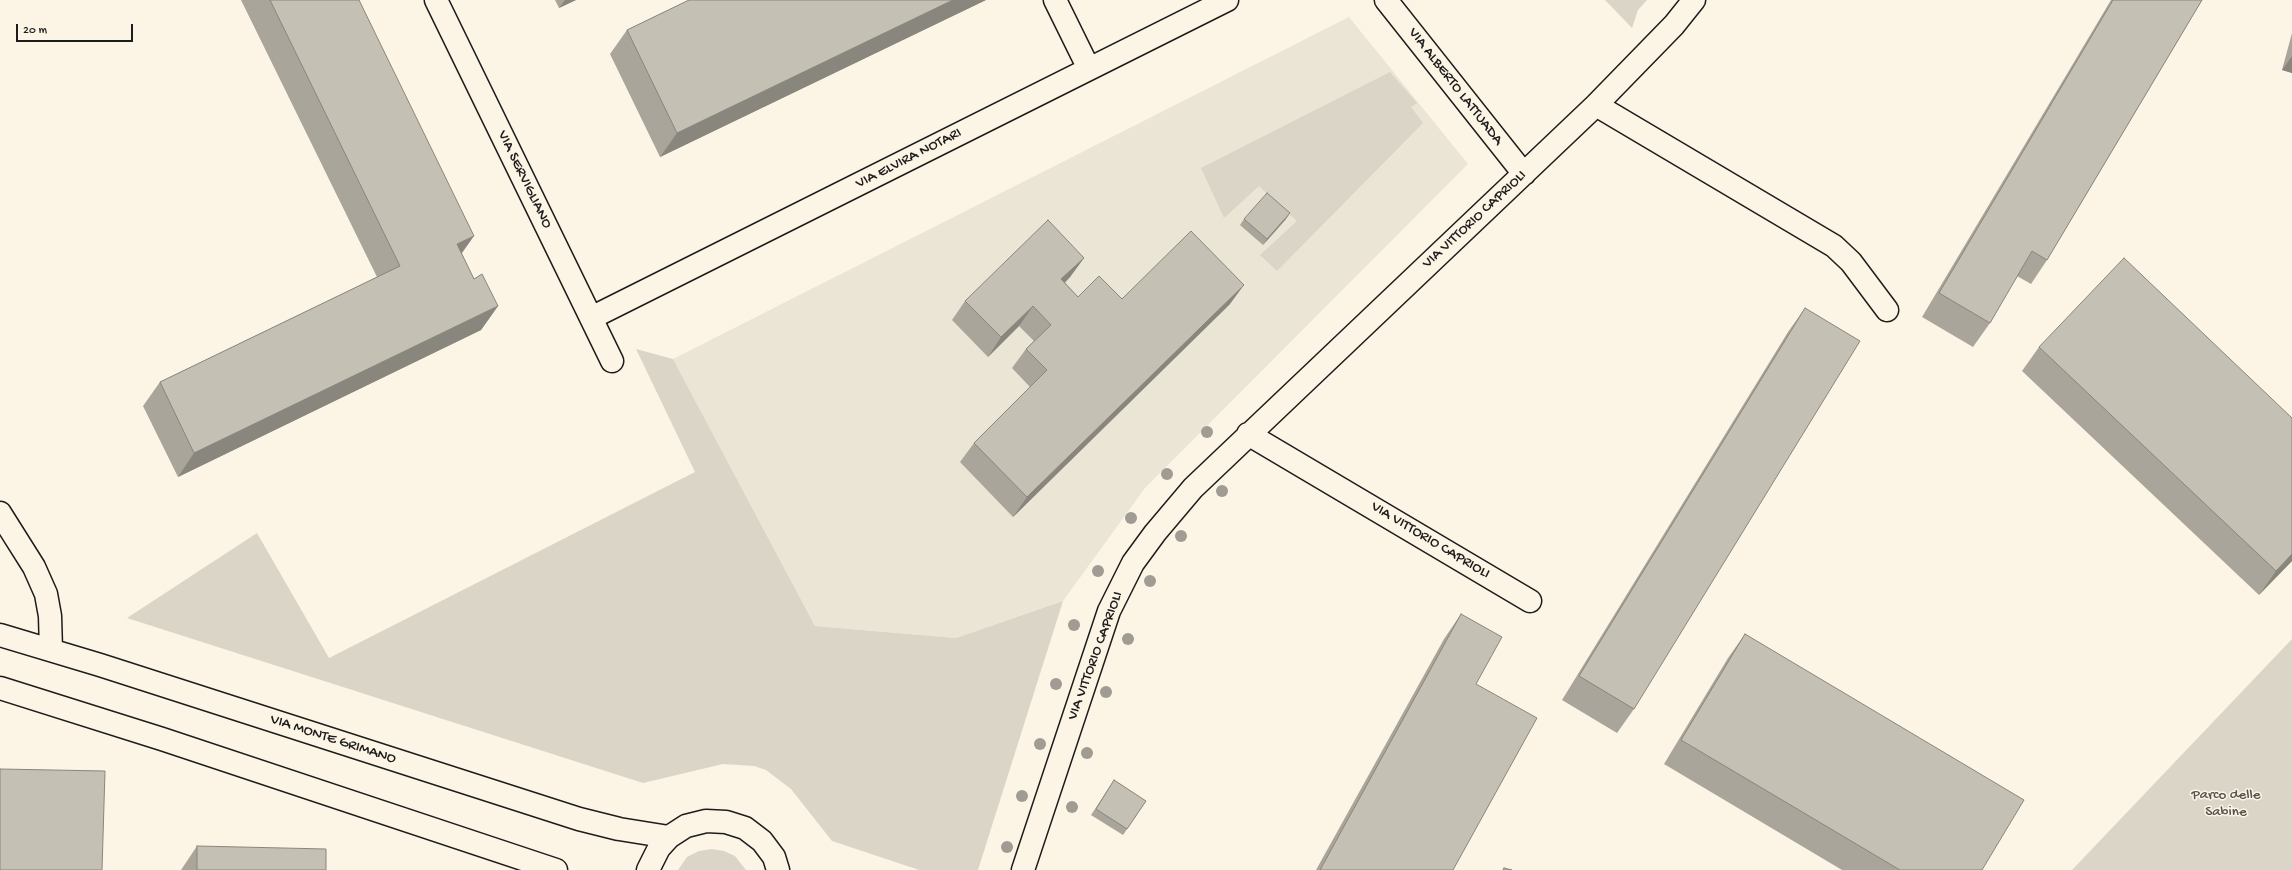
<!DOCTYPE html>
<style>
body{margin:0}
#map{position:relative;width:2292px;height:870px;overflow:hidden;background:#fcf5e5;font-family:"Gochi Hand",sans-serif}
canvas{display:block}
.scale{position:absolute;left:16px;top:24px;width:117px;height:18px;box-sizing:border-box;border:2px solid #1c1c1c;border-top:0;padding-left:5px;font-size:12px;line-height:14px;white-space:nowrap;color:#1c1c1c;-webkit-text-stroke:3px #fcf5e5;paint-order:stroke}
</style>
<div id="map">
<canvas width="2292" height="870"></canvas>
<div class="scale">20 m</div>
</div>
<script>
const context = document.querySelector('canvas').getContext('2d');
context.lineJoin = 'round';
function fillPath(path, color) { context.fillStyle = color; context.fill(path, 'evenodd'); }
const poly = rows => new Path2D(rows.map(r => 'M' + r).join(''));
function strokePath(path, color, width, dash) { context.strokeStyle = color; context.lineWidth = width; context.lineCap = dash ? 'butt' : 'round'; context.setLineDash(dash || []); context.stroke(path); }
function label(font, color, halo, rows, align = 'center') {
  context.font = font + ' "Gochi Hand",sans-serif'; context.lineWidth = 3; context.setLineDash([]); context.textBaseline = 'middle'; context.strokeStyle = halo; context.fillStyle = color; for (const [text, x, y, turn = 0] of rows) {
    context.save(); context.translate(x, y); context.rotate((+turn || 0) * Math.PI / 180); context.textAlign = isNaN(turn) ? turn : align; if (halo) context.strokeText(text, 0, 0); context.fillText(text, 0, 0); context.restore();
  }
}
const built = poly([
 [1349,17,1468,164,1145,488,1063,601,956,638,815,626,673,359]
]);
const green = poly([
 [1605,0,1647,0,1638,10,1632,28],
 [1390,72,1417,103,1411,107,1423,123,1277,271,1260,255,1297,221,1259,186,1224,218,1201,168],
 [636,349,673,359,815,626,956,638,1063,601,978,870,919,870,832,841,791,789,766,770,754,766,723,764,643,783,127,618,257,533,329,658,695,472],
 [2292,639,2292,870,2072,870],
 [712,849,724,851,735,856,746,870,678,870,687,857,699,851]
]);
const minor = poly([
 [436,0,612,361],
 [1055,0,1089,69],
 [1386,0,1524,174],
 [1596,105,1834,246,1851,262,1887,310],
 [591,318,1227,0],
 [1248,434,1530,601],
 [0,513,34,567,46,594,50,616,51,650],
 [0,635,100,665,579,819,619,829,669,837],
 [0,688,162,739,556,870],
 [648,870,659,848,669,837,686,826,706,821,726,822,745,828,762,841,774,857,778,870],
 [1023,870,1109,611,1133,563,1155,533,1193,488,1596,105,1674,25,1694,0]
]);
const trees = [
 [1207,432],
 [1167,474],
 [1222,491],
 [1131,518],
 [1181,536],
 [1098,571],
 [1150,581],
 [1074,625],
 [1128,639],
 [1056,684],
 [1106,692],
 [1040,744],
 [1087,753],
 [1022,796],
 [1072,807],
 [1007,847]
];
const wall = poly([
 [241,0,359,0,462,254,474,279,498,306,481,330,178,477,143,406,160,382,377,277],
 [555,0,576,0,559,8],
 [689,0,986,0,660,157,610,54,627,30],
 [2111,0,2202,0,2047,260,2031,284,2017,276,1990,323,1973,347,1922,317],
 [2292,33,2292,73,2282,70],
 [1244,219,1286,219,1263,245,1240,225],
 [1084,258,1070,277,1065,283,1078,297,1230,304,1013,517,960,462,974,443,1030,387,1012,368,1026,349,1034,341,1019,326,988,357,952,320,965,301],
 [1805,308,1634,709,1617,733,1562,700,1788,332],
 [2039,347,2292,561,2259,595,2022,371],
 [1461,614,1476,684,1453,870,1316,870,1444,639],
 [1745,634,1982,870,1842,870,1664,764,1728,658],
 [1114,780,1146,801,1123,835,1091,815],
 [197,846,326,870,181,870]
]);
const shadedWall = poly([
 [565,0,576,0,559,8],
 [953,0,986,0,660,157,677,133],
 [2292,56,2292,73,2282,70],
 [1290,213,1286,219,1263,245,1267,239],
 [474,236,457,260,457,244],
 [1084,258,1070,277,1048,299,1061,279],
 [1244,285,1230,304,1013,517,1027,497],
 [498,306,481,330,178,477,194,453],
 [1033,306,1019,326,988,357,1001,337],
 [2292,554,2292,561,2259,595,2276,571]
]);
const building = poly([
 [270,0,359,0,474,236,457,244,474,279,482,274,498,306,194,453,160,382,400,266,270,0],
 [689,0,953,0,677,133,627,30,689,0],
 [2113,0,2202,0,2047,260,2032,251,1990,323,1939,293,2113,0],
 [1267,193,1290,213,1267,239,1244,219,1267,193],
 [1048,220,1084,258,1061,279,1078,297,1099,276,1122,299,1191,231,1244,285,1027,497,974,443,1047,370,1026,349,1051,325,1033,306,1001,337,965,301,1048,220],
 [2124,258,2292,418,2292,554,2276,571,2039,347,2124,258],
 [1805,308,1860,341,1634,709,1579,676,1805,308],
 [1461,614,1502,637,1476,684,1537,718,1453,870,1320,870,1461,614],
 [1745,634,2024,800,1982,870,1900,870,1681,740,1745,634],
 [0,769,105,771,102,870,0,870,0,769],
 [1114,780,1146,801,1127,829,1096,809,1114,780],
 [197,846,326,849,326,870,197,870,197,846],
 [1504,868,1512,870,1503,870,1504,868]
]);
const streetNames = [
 ["VIA ALBERTO LATTUADA",1455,87,52],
 ["VIA ELVIRA NOTARI",909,159,-27],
 ["VIA SERVIGLIANO",524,180,64],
 ["VIA VITTORIO CAPRIOLI",1475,220,-43],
 ["VIA VITTORIO CAPRIOLI",1430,541,31],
 ["VIA VITTORIO CAPRIOLI",1096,656,-70],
 ["VIA MONTE GRIMANO",333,740,18]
];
const parkNames = [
 ["Parco delle",2226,796],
 ["Sabine",2226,813]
];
fillPath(built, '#ebe5d6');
fillPath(green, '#dbd5c8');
strokePath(minor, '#1c1c1c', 25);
strokePath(minor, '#fcf5e5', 22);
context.fillStyle = '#a09c93';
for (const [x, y] of trees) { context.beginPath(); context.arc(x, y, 6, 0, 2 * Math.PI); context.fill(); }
fillPath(wall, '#a9a59a');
fillPath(shadedWall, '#89867d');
fillPath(building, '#c4c0b3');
strokePath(building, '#89867d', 1);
label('15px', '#1c1c1c', '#fcf5e5', streetNames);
label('15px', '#555450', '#fcf5e5', parkNames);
</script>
